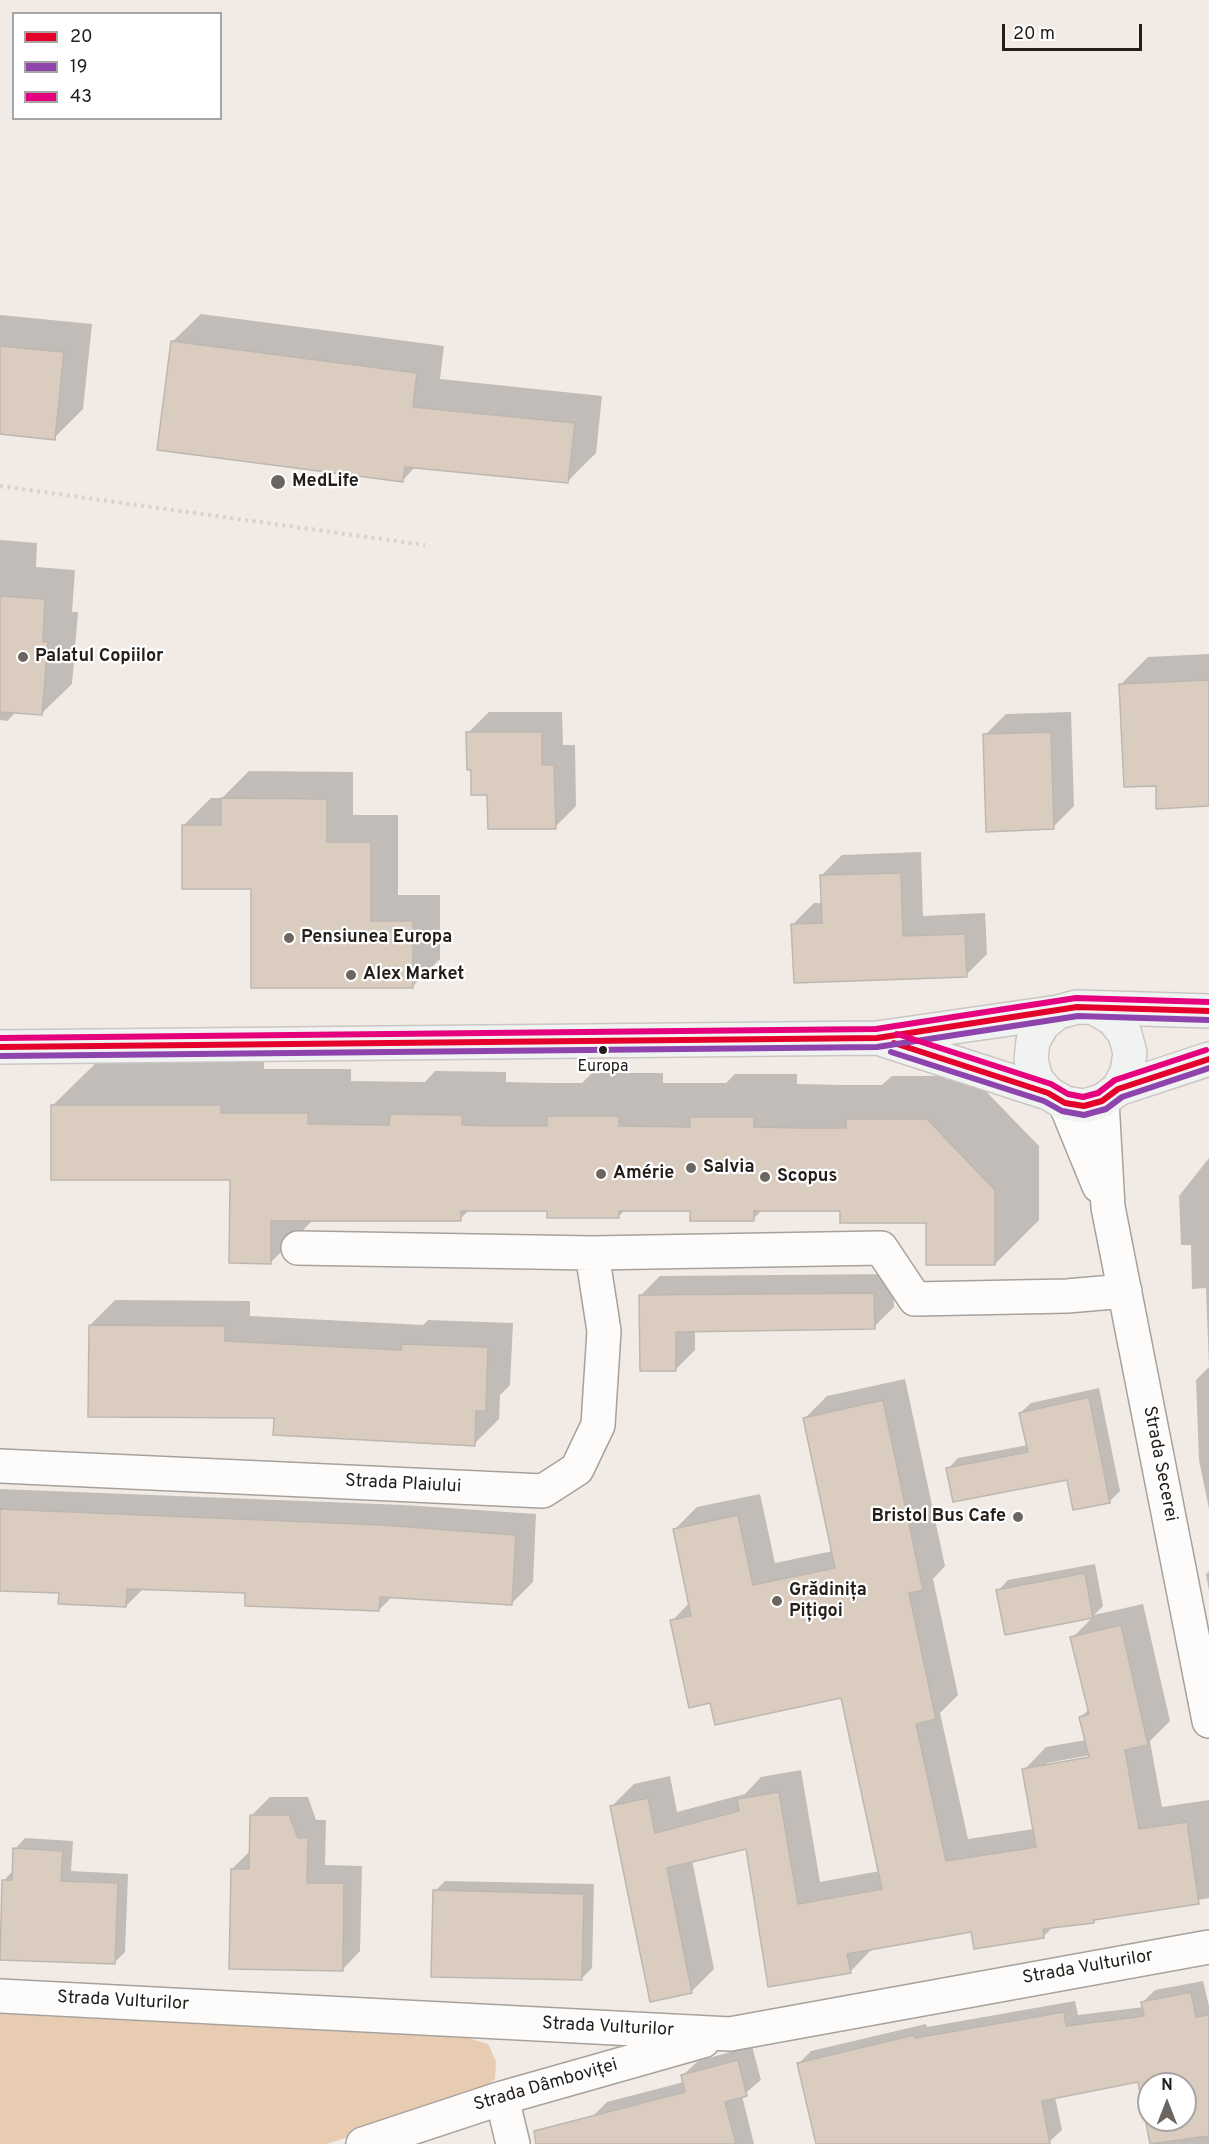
<!DOCTYPE html>
<meta charset="utf-8">
<style>
body{margin:0}
#map{position:relative;width:1209px;height:2144px;overflow:hidden;background:#f2ebe5;font-family:Overpass,sans-serif}
canvas{display:block}
.legend{position:absolute;left:12px;top:12px;width:210px;height:108px;box-sizing:border-box;background:#fff;border:2px solid #a7a5a3;margin:0;padding:8px 10px;list-style:none;font-size:18px;color:#231e1a}
.legend li{display:flex;align-items:center;gap:12px;height:30px}
.legend b{width:30px;border:2px solid #a7a5a3}
.north{position:absolute;left:1137px;top:2072px;width:60px;height:60px;box-sizing:border-box;background:#fff;border:2px solid #a7a5a3;border-radius:50%;rotate:0deg;font-size:16px;font-weight:700;line-height:24px;text-align:center;color:#231e1a}
.north::after{content:'';display:block;margin:auto;width:21px;height:27px;background:#6b6661;clip-path:polygon(50% 0,100% 100%,50% 72%,0 100%)}
.scale{position:absolute;left:1002px;top:24px;width:140px;height:27px;box-sizing:border-box;border:3px solid #231e1a;border-top:0;padding-left:8px;font-size:18px;line-height:21px;white-space:nowrap;color:#231e1a;-webkit-text-stroke:4px #fff;paint-order:stroke}
</style>
<div id="map">
<canvas width="1209" height="2144"></canvas>
<ul class="legend">
<li><b style="height:8px;background:#e4002b"></b>20</li>
<li><b style="height:8px;background:#8e44ad"></b>19</li>
<li><b style="height:8px;background:#e5007d"></b>43</li>
</ul>
<div class="north">N</div>
<div class="scale">20 m</div>
</div>
<script>
const context = document.querySelector('canvas').getContext('2d');
context.lineJoin = 'round';
function fillPath(path, color) { context.fillStyle = color; context.fill(path, 'evenodd'); }
const poly = rows => new Path2D(rows.map(r => 'M' + r).join(''));
function strokePath(path, color, width, dash) { context.strokeStyle = color; context.lineWidth = width; context.lineCap = dash ? 'butt' : 'round'; context.setLineDash(dash || []); context.stroke(path); }
function label(font, color, halo, rows, align = 'center') {
  context.font = font + ' Overpass,sans-serif'; context.lineWidth = 4.5; context.setLineDash([]); context.textBaseline = 'middle'; context.strokeStyle = halo; context.fillStyle = color; for (const [text, x, y, turn = 0] of rows) {
    context.save(); context.translate(x, y); context.rotate((+turn || 0) * Math.PI / 180); context.textAlign = isNaN(turn) ? turn : align; if (halo) context.strokeText(text, 0, 0); context.fillText(text, 0, 0); context.restore();
  }
}
const green = poly([
 [0,2014,468,2038,488,2044,496,2061,495,2079,478,2094,327,2144,0,2144]
]);
const shadow = poly([
 [201,314,444,346,440,379,602,396,596,453,568,481,416,466,402,481,172,342],
 [0,315,92,324,83,409,54,438,0,433],
 [0,540,37,543,36,567,75,570,72,612,78,612,72,684,41,714,16,712,7,721,0,720],
 [1209,654,1209,804,1157,785,1121,684,1148,657],
 [489,712,562,712,563,745,575,745,576,806,555,827,489,794,468,733],
 [1071,712,1074,806,1053,827,985,735,1006,714],
 [249,771,353,772,353,815,398,815,398,895,440,895,440,959,413,986,253,887,184,825,211,798,222,798],
 [921,852,923,916,985,913,987,954,966,975,793,924,814,903,822,903,821,876,842,855],
 [97,1062,264,1062,264,1069,351,1069,351,1081,425,1082,435,1071,506,1072,506,1082,549,1083,582,1083,592,1073,663,1073,663,1083,726,1083,735,1074,797,1074,797,1084,845,1085,882,1085,892,1076,971,1076,1039,1146,1039,1220,995,1264,927,1221,842,1210,762,1210,753,1219,691,1210,625,1210,619,1216,549,1209,470,1209,460,1219,313,1220,271,1262,232,1179,53,1105],
 [1209,1158,1209,1509,1199,1460,1196,1380,1209,1367,1206,1288,1192,1289,1191,1245,1181,1245,1179,1196],
 [893,1274,894,1307,874,1327,695,1330,695,1350,675,1370,640,1296,660,1276],
 [115,1300,250,1301,250,1316,423,1325,428,1320,513,1323,510,1385,500,1395,499,1419,474,1444,276,1416,90,1325],
 [905,1379,945,1566,933,1579,958,1695,940,1713,968,1839,1034,1829,1024,1770,1046,1747,1086,1740,1081,1717,1089,1709,1072,1638,1093,1617,998,1591,1008,1580,1095,1564,1103,1606,1094,1615,1143,1604,1170,1721,1150,1741,1162,1807,1209,1800,1209,1898,1097,1918,1093,1921,1054,1926,1044,1936,972,1930,872,1949,850,1972,747,1847,692,1860,714,1969,691,1992,612,1806,634,1784,670,1776,677,1812,745,1794,761,1777,801,1770,820,1882,880,1871,842,1696,711,1701,672,1621,690,1602,674,1530,697,1507,760,1494,775,1563,833,1551,804,1419,827,1396],
 [1096,1754,1096,1757,1047,1766,1047,1763],
 [1099,1388,1120,1491,1109,1502,1068,1478,948,1469,958,1458,1028,1445,1020,1413,1031,1403],
 [0,1489,404,1505,536,1514,533,1582,512,1603,392,1597,379,1610,247,1592,144,1588,126,1606,60,1592,0,1589],
 [1209,1571,1209,1591,1206,1574],
 [270,1797,308,1797,316,1820,326,1820,325,1865,362,1866,360,1951,342,1970,232,1869,251,1850,252,1815],
 [25,1838,73,1841,71,1871,128,1874,125,1952,115,1962,0,1959,4,1880,14,1870,15,1849],
 [445,1881,594,1884,592,1968,582,1978,435,1891],
 [1203,1981,1209,2006,1209,2144,1151,2144,1139,2080,1055,2097,1062,2130,1049,2142,1041,2144,818,2144,799,2063,811,2051,926,2024,927,2027,1075,2001,1078,2015,1144,2007,1143,2002,1155,1990],
 [1149,2084,1185,2084,1185,2120,1149,2120],
 [752,2046,761,2080,742,2096,754,2144,599,2144,592,2117,607,2102,684,2082,683,2075,698,2061]
]);
const building = poly([
 [171,341,417,373,413,407,575,423,568,483,405,467,403,482,157,450,171,341],
 [0,346,64,352,55,440,0,434,0,346],
 [0,596,45,599,43,642,48,642,42,715,0,712,0,596],
 [1209,680,1209,806,1156,809,1156,786,1124,787,1119,684,1209,680],
 [466,732,542,732,542,765,554,765,556,829,488,829,487,795,471,795,471,770,467,770,466,732],
 [1051,732,1054,829,986,832,983,734,1051,732],
 [221,798,327,799,327,842,371,842,371,921,413,921,413,988,251,988,251,889,182,889,182,825,221,825,221,798],
 [901,873,903,936,965,934,967,977,794,983,791,924,822,923,820,875,901,873],
 [51,1105,221,1105,221,1113,308,1113,308,1124,389,1125,390,1114,462,1115,462,1125,504,1126,547,1126,547,1116,619,1116,619,1126,690,1127,690,1117,754,1117,754,1127,800,1128,846,1128,846,1119,927,1119,995,1190,995,1265,926,1265,926,1223,840,1223,840,1211,754,1211,754,1221,690,1221,690,1211,619,1211,619,1218,547,1218,547,1211,461,1211,461,1221,271,1221,271,1264,229,1263,230,1180,51,1180,51,1105],
 [874,1293,875,1329,676,1332,676,1371,640,1371,639,1295,874,1293],
 [89,1325,225,1326,225,1341,401,1350,402,1344,488,1347,486,1411,476,1411,475,1446,273,1435,274,1418,88,1417,89,1325],
 [1089,1397,1110,1503,1073,1510,1067,1480,953,1502,946,1468,1028,1452,1019,1413,1089,1397],
 [883,1400,923,1590,909,1593,936,1719,916,1724,946,1861,1036,1847,1022,1769,1089,1757,1079,1717,1089,1714,1070,1637,1121,1625,1148,1745,1125,1750,1139,1829,1187,1822,1199,1904,1094,1920,1094,1923,1043,1929,1044,1938,974,1949,971,1932,847,1954,851,1973,768,1987,746,1849,667,1868,692,1993,650,2002,610,1806,648,1798,655,1833,739,1811,737,1799,779,1792,798,1904,882,1889,841,1698,715,1725,710,1703,689,1708,670,1620,691,1616,673,1529,738,1515,753,1585,835,1568,803,1418,883,1400],
 [0,1509,382,1525,516,1535,512,1605,380,1597,379,1611,245,1606,245,1593,127,1589,126,1607,58,1604,59,1593,0,1591,0,1509],
 [1085,1573,1093,1618,1005,1635,996,1590,1085,1573],
 [250,1815,289,1815,298,1838,308,1838,307,1883,344,1883,343,1971,229,1969,231,1869,249,1869,250,1815],
 [13,1848,63,1851,61,1881,118,1883,115,1964,0,1960,2,1880,12,1880,13,1848],
 [433,1890,584,1894,582,1980,431,1977,433,1890],
 [1191,1992,1196,2017,1209,2015,1209,2136,1150,2144,1138,2082,1042,2101,1050,2144,816,2144,797,2063,914,2035,915,2038,1064,2012,1066,2026,1144,2016,1141,2002,1191,1992],
 [1149,2084,1185,2084,1185,2120,1149,2120,1149,2084],
 [738,2060,747,2096,725,2102,736,2144,536,2144,534,2131,685,2092,681,2075,738,2060]
]);
const path = poly([
 [0,486,425,545]
]);
const minor = poly([
 [1102,1101,1108,1207,1209,1721],
 [1065,1103,1099,1186],
 [298,1248,592,1253,881,1248,915,1299,1067,1296,1125,1291],
 [0,1466,543,1491,577,1469,598,1425,604,1331,592,1253],
 [0,1996,730,2034,1209,1947],
 [502,2098,513,2144],
 [363,2144,502,2098,703,2041]
]);
const major = poly([
 [1096,1009,1113,1019,1125,1034,1130,1053,1127,1072,1118,1089],
 [884,1040,1048,1093,1065,1103,1084,1106,1102,1101,1118,1089,1209,1059],
 [0,1047,877,1038,1058,1012,1077,1007,1209,1011],
 [1048,1093,1036,1079,1031,1059,1033,1041,1043,1024,1058,1012]
]);
const bus1 = poly([
 [894,1043,1048,1093,1065,1103,1084,1106,1102,1101,1118,1089,1209,1059],
 [0,1047,877,1038,1077,1007,1209,1011]
]);
const bus2 = poly([
 [891,1052,1044,1101,1062,1111,1084,1115,1106,1109,1122,1097,1209,1068],
 [0,1056,877,1047,1078,1016,1209,1020]
]);
const bus3 = poly([
 [897,1034,1051,1084,1068,1094,1083,1097,1098,1093,1115,1080,1206,1050],
 [0,1038,876,1029,1076,998,1209,1002]
]);
const markers = [
 [278,482,8,"#6b6661"],
 [23,657,6,"#6b6661"],
 [289,938,6,"#6b6661"],
 [351,975,6,"#6b6661"],
 [603,1050,5,"#231e1a"],
 [691,1168,6,"#6b6661"],
 [601,1174,6,"#6b6661"],
 [765,1177,6,"#6b6661"],
 [1018,1517,6,"#6b6661"],
 [777,1601,6,"#6b6661"]
];
const busNames = [
 ["Europa",603,1068]
];
const poiNames = [
 ["MedLife",292,482],
 ["Palatul Copiilor",35,657],
 ["Pensiunea Europa",301,938],
 ["Alex Market",363,975],
 ["Salvia",703,1168],
 ["Amérie",613,1174],
 ["Scopus",777,1177],
 ["Bristol Bus Cafe",1006,1517,"right"],
 ["Grădinița",789,1591],
 ["Pițigoi",789,1612]
];
const streetNames = [
 ["Strada Secerei",1159,1464,79],
 ["Strada Plaiului",403,1485,3],
 ["Strada Vulturilor",1088,1968,-10],
 ["Strada Vulturilor",123,2002,3],
 ["Strada Vulturilor",608,2028,3],
 ["Strada Dâmboviței",546,2086,-16]
];
fillPath(green, '#e8ccb2');
fillPath(shadow, '#0003');
fillPath(building, '#daccbf');
strokePath(building, '#bdb7b2', 1.5);
strokePath(minor, '#a7a19c', 36);
strokePath(major, '#cac6c3', 36);
strokePath(path, '#d5d2d1', 4, [3, 4.5]);
strokePath(minor, '#fdfcfb', 33);
strokePath(major, '#f1f3f3', 33);
strokePath(bus1, '#e4002b', 6);
strokePath(bus2, '#8e44ad', 6);
strokePath(bus3, '#e5007d', 6);
for (const [x, y, r, color] of markers) { const dot = new Path2D(); dot.arc(x, y, r, 0, 2 * Math.PI); context.fillStyle = color; context.fill(dot); strokePath(dot, '#fff', 2); }
label('16px', '#231e1a', '#fff', busNames);
label('bold 18px', '#231e1a', '#fff', poiNames, 'left');
label('18px', '#231e1a', '#fff', streetNames);
</script>
